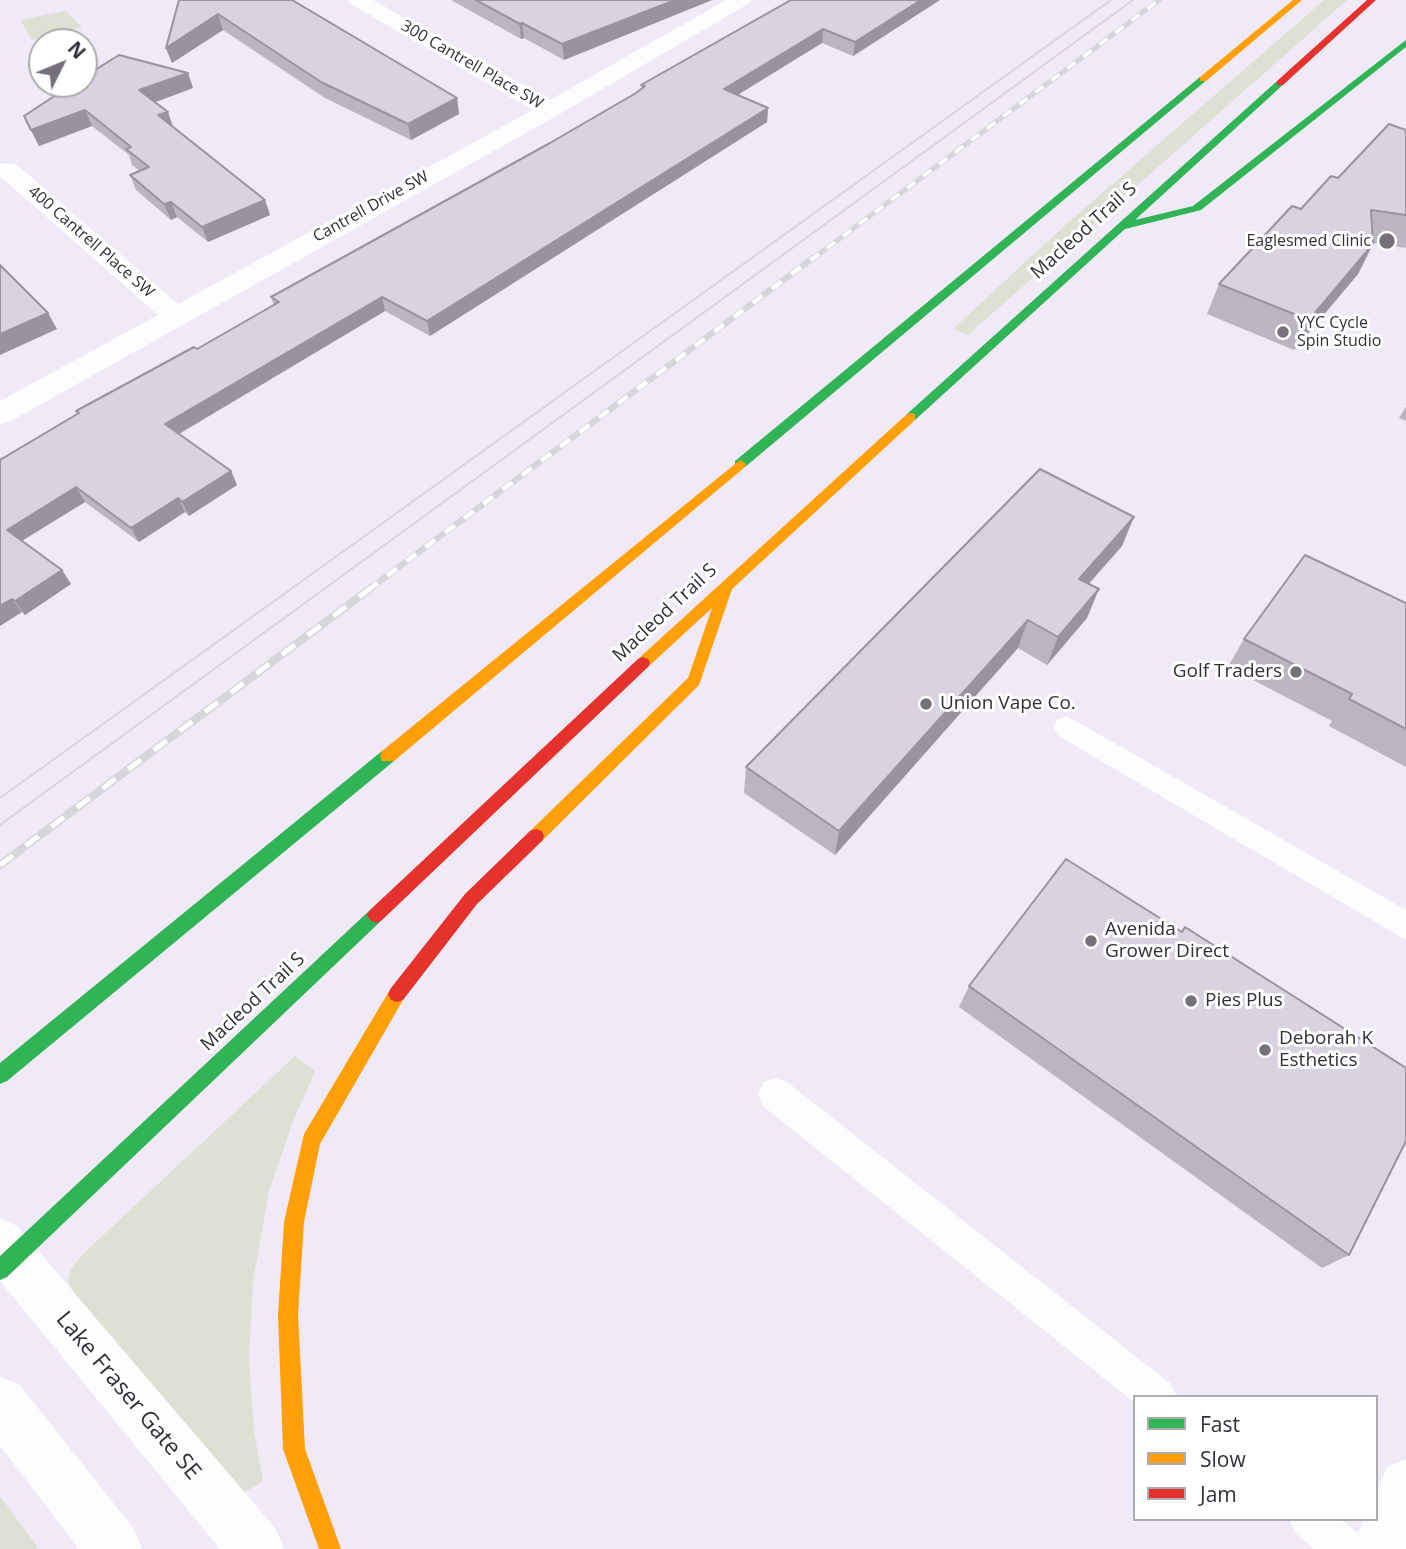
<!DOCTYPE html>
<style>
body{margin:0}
#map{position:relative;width:1406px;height:1549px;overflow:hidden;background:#f0e9f7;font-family:"Open Sans",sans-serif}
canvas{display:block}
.legend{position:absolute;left:1133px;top:1395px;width:245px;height:126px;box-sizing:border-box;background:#fff;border:2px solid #adacaf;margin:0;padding:9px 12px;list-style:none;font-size:21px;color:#332f38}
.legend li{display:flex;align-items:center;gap:14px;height:35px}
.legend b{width:35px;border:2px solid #adacaf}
.north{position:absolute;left:28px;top:28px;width:70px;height:70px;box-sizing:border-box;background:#fff;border:2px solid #adacaf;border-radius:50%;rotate:47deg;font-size:19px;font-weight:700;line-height:28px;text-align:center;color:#332f38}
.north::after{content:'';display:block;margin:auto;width:24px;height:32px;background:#75707b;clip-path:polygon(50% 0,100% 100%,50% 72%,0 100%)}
</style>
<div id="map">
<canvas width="1406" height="1549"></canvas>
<ul class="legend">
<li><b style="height:9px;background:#30b455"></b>Fast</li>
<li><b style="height:9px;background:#ff9f0a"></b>Slow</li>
<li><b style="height:9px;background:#e5322d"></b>Jam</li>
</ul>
<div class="north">N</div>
</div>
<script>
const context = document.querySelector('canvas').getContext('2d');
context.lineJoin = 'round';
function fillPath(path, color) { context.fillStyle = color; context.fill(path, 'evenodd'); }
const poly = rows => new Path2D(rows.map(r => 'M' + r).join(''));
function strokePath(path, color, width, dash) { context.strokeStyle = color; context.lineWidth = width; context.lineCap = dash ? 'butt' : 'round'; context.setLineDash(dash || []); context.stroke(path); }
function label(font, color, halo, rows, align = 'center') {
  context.font = font + ' "Open Sans",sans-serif'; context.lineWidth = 6; context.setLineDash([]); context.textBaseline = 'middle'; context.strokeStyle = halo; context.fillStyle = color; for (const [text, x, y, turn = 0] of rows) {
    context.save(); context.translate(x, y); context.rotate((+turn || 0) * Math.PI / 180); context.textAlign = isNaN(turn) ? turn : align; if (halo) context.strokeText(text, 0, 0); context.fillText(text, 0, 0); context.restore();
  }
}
const green = poly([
 [1324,0,1347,0,968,335,953,329,1062,228],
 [66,11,82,27,31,40,21,20],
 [295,1056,315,1071,292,1124,269,1191,253,1281,249,1358,254,1432,263,1481,242,1494,73,1291,68,1280,71,1269,82,1255],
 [0,1496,39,1549,0,1549]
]);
const lane = poly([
 [1067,716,1406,910,1406,940,1057,735,1053,727,1057,719,1067,716],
 [775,1078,787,1082,1171,1384,1177,1397,1135,1397,1135,1403,763,1106,758,1094,763,1082,775,1078],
 [1289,1519,1341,1519,1360,1535,1366,1549,1314,1549,1295,1533,1289,1519]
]);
const street = poly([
 [347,0,373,0,550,100,726,0,752,0,748,4,558,115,11,421,0,424,0,401,158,315,0,176,0,163,16,164,178,304,533,110,351,4,347,0],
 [0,1218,17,1226,276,1529,284,1549,220,1549,0,1281,0,1218],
 [0,1377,19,1384,134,1529,142,1549,79,1549,0,1446,0,1377],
 [1406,1459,1406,1549,1351,1549,1364,1519,1376,1519,1376,1491,1387,1467,1406,1459]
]);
const fast = poly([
 [1406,40,1406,47,1201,210,1125,229,915,420,907,420,907,414,1277,81,1285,83,1135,220,1193,206,1406,40],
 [1200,77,1208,79,745,467,735,467,735,461,1200,77],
 [388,750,394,751,396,756,394,761,7,1081,0,1084,0,1063,382,751,388,750],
 [376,907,382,910,385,915,382,920,7,1277,0,1280,0,1256,370,910,376,907]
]);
const slow = poly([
 [1293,0,1302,0,1206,81,1200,81,1200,77,1293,0],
 [911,413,915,414,915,420,732,589,699,685,542,841,536,843,530,841,528,836,530,831,688,678,712,608,648,667,638,667,636,663,638,659,907,414,911,413],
 [740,460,746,464,745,467,394,761,382,761,380,756,382,751,740,460],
 [397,986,403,988,406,994,403,1000,320,1144,304,1222,298,1315,305,1449,341,1549,319,1549,283,1449,278,1315,284,1222,304,1134,391,988,397,986]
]);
const jam = poly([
 [1367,0,1376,0,1283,85,1277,85,1277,81,1367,0],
 [643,657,648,659,650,663,648,667,382,920,376,923,370,920,367,915,370,910,638,659,643,657],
 [536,829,542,831,544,836,542,841,477,904,403,1000,397,1002,391,1000,388,994,391,988,465,894,530,831,536,829]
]);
const tram = poly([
 [0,798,1111,0],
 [0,825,1133,0]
]);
const railFar2 = poly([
 [811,260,1159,0]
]);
const railFar1 = poly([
 [368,590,813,258]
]);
const rail = poly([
 [0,865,371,588]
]);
const wall = poly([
 [179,0,457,98,459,114,411,140,325,98,223,30,172,63,166,48],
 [451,0,712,0,564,60,524,38,521,39],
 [791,0,940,0,853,56,822,43,738,95,768,108,767,122,430,336,385,311,179,434,231,471,237,485,189,516,185,512,139,542,85,502,22,540,62,570,71,584,25,615,22,612,0,626,0,460,78,414,76,411,197,349,274,305,271,297,550,143,636,93,642,89,641,85],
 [29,65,42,66,42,84,84,84,188,73,193,88,155,102,173,127,265,200,270,215,208,242,177,217,171,220,136,190,130,175,140,171,132,165,129,155,92,126,39,146,24,116,55,96,35,80],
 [1406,130,1406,248,1373,243,1358,274,1294,350,1207,314,1219,284,1301,209,1338,178],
 [1406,406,1406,421,1399,418],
 [1122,546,1089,584,1087,618,1047,665,1018,648,835,855,744,793,746,767],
 [1406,603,1406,767,1329,726,1332,721,1228,667,1244,639],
 [969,986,1349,1255,1322,1268,959,1007]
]);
const shadedWall = poly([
 [675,0,712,0,564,60,562,44],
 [921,0,940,0,853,56,855,42],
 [218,14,223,30,172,63,166,48],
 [522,23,524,38,521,39,520,24],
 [823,29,822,43,724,103,724,89],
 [188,73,193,88,145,106,139,90],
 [457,98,459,114,411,140,408,124],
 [768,108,767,122,430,336,427,321],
 [85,110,92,126,39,146,31,130],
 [168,112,173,127,158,115],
 [265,200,270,215,208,242,202,227],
 [171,202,177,217,171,220,164,204],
 [1373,244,1358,274,1294,350,1309,320],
 [382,297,385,311,172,438,165,424],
 [48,313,57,329,0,355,0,334],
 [231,471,237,485,189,516,182,502],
 [76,487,85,502,17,544,7,530],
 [178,498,185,512,139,542,131,528],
 [1134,517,1122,546,1068,607,1079,579],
 [62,570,71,584,25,615,15,601],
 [1099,589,1087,618,1047,665,1058,637],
 [12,599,22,612,0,626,0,606],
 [1028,620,1018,648,835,855,839,831]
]);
const building = poly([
 [179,0,292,0,457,98,408,124,321,82,218,14,166,48,179,0],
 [476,0,675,0,562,44,522,23,520,24,476,0],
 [791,0,921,0,855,42,823,29,724,89,768,108,427,321,382,297,165,424,231,471,182,502,178,498,131,528,76,487,7,530,62,570,15,601,12,599,0,606,0,460,79,413,76,411,194,347,197,349,279,302,271,297,550,143,636,93,645,86,641,85,791,0],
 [119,55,188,73,139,90,168,112,158,115,265,200,202,227,171,202,164,204,130,175,149,167,126,149,131,147,85,110,31,130,24,116,62,91,52,84,84,84,84,69,95,70,119,55],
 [29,65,42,66,42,76,29,65],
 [1389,124,1406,130,1406,215,1371,210,1373,244,1309,320,1219,284,1292,206,1301,209,1331,176,1338,178,1389,124],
 [0,265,48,313,0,334,0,265],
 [1040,469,1134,517,1079,579,1099,589,1058,637,1028,620,839,831,746,767,1040,469],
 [1305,555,1406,603,1406,729,1349,699,1352,694,1244,639,1305,555],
 [1066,859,1182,932,1185,927,1406,1068,1406,1141,1349,1255,969,986,1066,859]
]);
const markers = [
 [1387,241,9,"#75707b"],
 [1283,332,7,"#75707b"],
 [1296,672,7,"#75707b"],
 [926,704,7,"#75707b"],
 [1091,941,7,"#75707b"],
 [1191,1001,7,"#75707b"],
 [1265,1050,7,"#75707b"]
];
const farStreetnames = [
 ["300 Cantrell Place SW",472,65,30],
 ["Cantrell Drive SW",371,207,-29],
 ["400 Cantrell Place SW",91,242,41]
];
const farPoinames = [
 ["Eaglesmed Clinic",1371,241],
 ["YYC Cycle",1297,323,"left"],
 ["Spin Studio",1297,341,"left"]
];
const streetNames = [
 ["Macleod Trail S",1084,231,-42],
 ["Macleod Trail S",665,613,-43],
 ["Macleod Trail S",253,1002,-43]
];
const poiNames = [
 ["Golf Traders",1282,672,"right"],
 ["Union Vape Co.",940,704],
 ["Avenida",1105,930],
 ["Grower Direct",1105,952],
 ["Pies Plus",1205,1001],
 ["Deborah K",1279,1039],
 ["Esthetics",1279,1061]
];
const nearStreetnames = [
 ["Lake Fraser Gate SE",128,1396,50]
];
fillPath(green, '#dee0d3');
fillPath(lane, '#fdfcfe');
fillPath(street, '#fdfcfe');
fillPath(fast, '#30b455');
fillPath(slow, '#ff9f0a');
fillPath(jam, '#e5322d');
strokePath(tram, '#d6d5d9', 2);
strokePath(railFar2, '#d6d5d9', 5);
strokePath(railFar1, '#d6d5d9', 6);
strokePath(rail, '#d6d5d9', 8);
strokePath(railFar2, '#fff', 3.5, [10]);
strokePath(railFar1, '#fff', 4.5, [12]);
strokePath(rail, '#fff', 5, [16]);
fillPath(wall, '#bbb5c2');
fillPath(shadedWall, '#98939e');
fillPath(building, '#d9d2e1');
strokePath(building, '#98939e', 2);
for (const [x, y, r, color] of markers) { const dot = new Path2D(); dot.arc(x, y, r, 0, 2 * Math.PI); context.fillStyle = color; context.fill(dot); strokePath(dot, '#fff', 2.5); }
label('16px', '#332f38', '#fff', farStreetnames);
label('16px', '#332f38', '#fff', farPoinames, 'right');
label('19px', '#332f38', '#fff', streetNames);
label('19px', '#332f38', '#fff', poiNames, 'left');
label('23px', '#332f38', '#fff', nearStreetnames);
</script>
